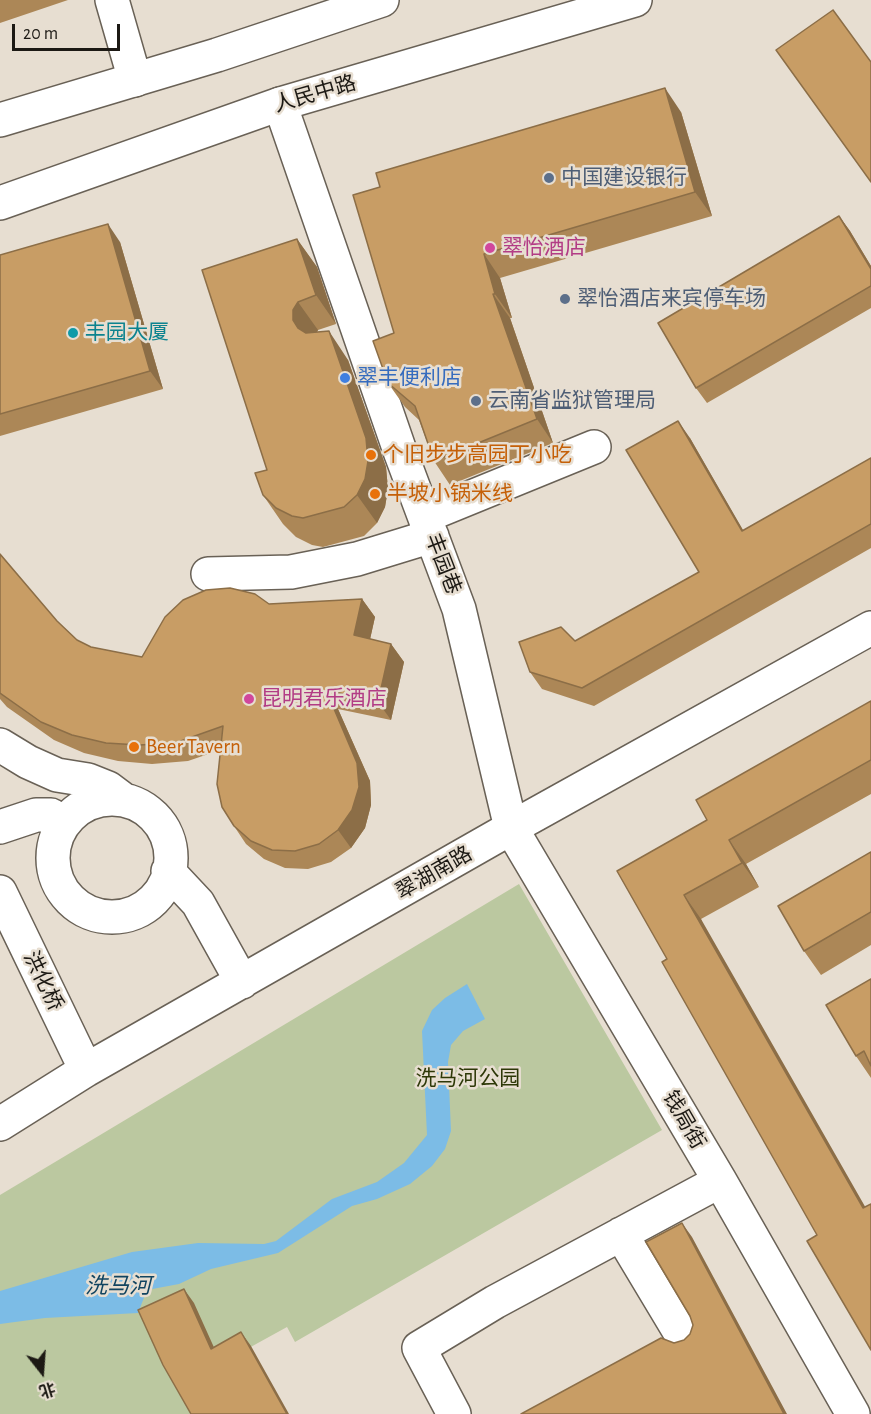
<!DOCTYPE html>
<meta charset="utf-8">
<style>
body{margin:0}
#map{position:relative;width:871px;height:1414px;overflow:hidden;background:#e7ded1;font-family:"Alegreya Sans","Noto Sans SC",sans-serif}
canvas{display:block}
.north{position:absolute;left:12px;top:1342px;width:60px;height:60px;-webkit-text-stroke:4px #e7ded1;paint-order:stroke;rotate:163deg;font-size:16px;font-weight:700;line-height:24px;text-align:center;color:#1c1914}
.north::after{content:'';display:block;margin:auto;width:21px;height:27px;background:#1c1914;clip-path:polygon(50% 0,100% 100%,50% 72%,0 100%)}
.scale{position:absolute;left:12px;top:24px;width:108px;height:27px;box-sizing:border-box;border:3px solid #1c1914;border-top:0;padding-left:8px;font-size:18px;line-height:21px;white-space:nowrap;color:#1c1914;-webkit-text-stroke:4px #e7ded1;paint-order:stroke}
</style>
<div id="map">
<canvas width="871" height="1414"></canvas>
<div class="north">北</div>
<div class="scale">20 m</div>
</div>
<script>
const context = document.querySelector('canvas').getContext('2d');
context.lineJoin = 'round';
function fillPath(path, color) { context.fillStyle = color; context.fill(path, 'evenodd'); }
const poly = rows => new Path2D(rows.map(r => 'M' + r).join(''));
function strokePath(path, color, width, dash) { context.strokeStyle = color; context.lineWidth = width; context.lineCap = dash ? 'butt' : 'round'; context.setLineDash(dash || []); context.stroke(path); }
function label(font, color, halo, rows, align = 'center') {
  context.font = font + ' "Alegreya Sans","Noto Sans SC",sans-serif'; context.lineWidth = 5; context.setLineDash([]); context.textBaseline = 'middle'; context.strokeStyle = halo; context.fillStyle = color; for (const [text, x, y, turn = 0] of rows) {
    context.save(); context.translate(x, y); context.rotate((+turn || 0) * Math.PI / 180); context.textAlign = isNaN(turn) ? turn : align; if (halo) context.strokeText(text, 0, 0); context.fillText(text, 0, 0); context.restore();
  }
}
const green = poly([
 [519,884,662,1130,295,1342,287,1327,178,1387,193,1414,0,1414,0,1195]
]);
const water = poly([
 [467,984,485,1019,463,1031,451,1045,448,1062,451,1131,445,1149,432,1166,410,1184,377,1199,352,1206,278,1253,211,1269,179,1284,147,1290,138,1313,45,1318,0,1324,0,1291,132,1252,198,1243,264,1244,276,1241,332,1199,377,1182,404,1163,427,1135,422,1031,432,1010,445,998]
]);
const minor = poly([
 [112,0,135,80],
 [280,104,401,454,459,609,511,828,720,1181,853,1414],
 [425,516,594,447],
 [208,574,291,572,357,559,432,536],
 [0,745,28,762,57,775,88,780,108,788,124,800],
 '53 858a59 59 0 1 1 118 0a59 59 0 1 1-118 0Z',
 [0,827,36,815,51,815,64,823],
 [168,871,198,903,242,982],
 [0,892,86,1070],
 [0,1124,86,1070,511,828,871,628],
 [621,1234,684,1339],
 [454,1414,419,1348,495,1302,720,1181]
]);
const major = poly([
 [0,120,217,55,382,0],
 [0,203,280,104,635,0]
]);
const wall = poly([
 [0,0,68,0,0,23],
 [681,112,712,216,500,278,512,318,510,318,553,443,450,485,434,461,419,420,405,407,388,383,394,333,380,187],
 [839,216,850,231,871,266,871,308,707,403,696,388],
 [297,239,317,267,336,324,318,330,317,332,348,360,386,467,388,489,385,507,377,523,364,536,323,547,312,545,296,537,283,524,263,495,267,470],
 [120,242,163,389,0,436,0,255],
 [690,438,743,531,871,458,871,548,594,706,542,689,530,672,575,641,699,572],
 [0,554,57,621,77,640,91,647,142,657,269,604,362,599,375,617,370,639,391,644,404,662,391,720,338,709,370,781,371,805,365,828,351,848,331,862,308,869,285,868,264,859,246,844,234,826,220,750,188,761,152,764,118,761,84,753,54,740,7,707,0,699],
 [871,701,871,794,746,864,759,887,701,919,817,1235,667,959,617,871,707,820],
 [871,852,871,945,821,975,804,951],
 [871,979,871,1078,856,1056]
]);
const shadedWall = poly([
 [665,88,681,112,712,216,695,192],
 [839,216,850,231,871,266,871,269],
 [108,224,120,242,163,389,150,371],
 [297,239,317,267,336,324,316,295],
 [484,254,500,278,512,318,495,294],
 [493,294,510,318,553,443,537,419],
 [298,302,318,330,313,339,298,328,293,320,293,310],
 [329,331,348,360,386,467,388,489,385,507,377,523,357,495],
 [678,421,690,438,754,549,742,531],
 [362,599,375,617,367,653,354,635],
 [391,644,404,662,391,720,378,702],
 [326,690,338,709,370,781,371,805,365,828,351,848,338,830],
 [729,840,746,864,759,887,742,863],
 [684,895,701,919,871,1217,863,1208],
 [682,1223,692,1237,787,1414,784,1414],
 [184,1289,194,1303,221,1363,211,1349],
 [241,1332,251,1346,289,1414,287,1414]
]);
const building = poly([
 [833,10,871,62,871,182,776,50,833,10],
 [665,88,695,192,484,254,495,294,493,294,537,419,434,461,415,406,388,383,373,341,394,333,353,195,380,187,376,173,665,88],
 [839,216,871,269,871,286,696,388,658,323,839,216],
 [108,224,150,371,0,414,0,255,108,224],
 [297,239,316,295,298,302,293,310,293,320,298,328,306,333,329,331,366,438,368,461,365,479,357,495,344,507,303,518,292,516,276,508,263,495,255,473,267,470,202,270,297,239],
 [678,421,742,531,871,458,871,524,582,688,530,672,519,642,561,627,575,641,699,572,626,450,678,421],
 [0,554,57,621,77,640,91,647,142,657,165,617,183,600,206,590,230,588,255,594,269,604,362,599,354,635,391,644,378,702,326,690,357,763,359,787,352,810,338,830,319,844,295,851,272,850,251,841,234,826,222,807,217,784,223,726,175,743,139,745,106,743,72,735,41,722,0,693,0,554],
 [871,701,871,760,729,840,742,863,684,895,863,1208,871,1204,871,1350,807,1241,817,1235,662,962,667,959,617,871,707,820,696,800,871,701],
 [871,852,871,912,804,951,778,906,871,852],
 [871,979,871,1066,864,1051,856,1056,826,1005,871,979],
 [682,1223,784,1414,521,1414,661,1338,674,1343,684,1340,690,1334,693,1325,690,1316,646,1242,682,1223],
 [184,1289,211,1349,241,1332,287,1414,191,1414,163,1365,138,1310,184,1289]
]);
const markers = [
 [549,178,6,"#5c6f8a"],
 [490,248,6,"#d1479c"],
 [565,299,6,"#5c6f8a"],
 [73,333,6,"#0f9aa8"],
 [345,378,6,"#3f7fe0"],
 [476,401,6,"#5c6f8a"],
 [371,455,6,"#e8710a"],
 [375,494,6,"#e8710a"],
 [249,699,6,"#d1479c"],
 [134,747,6,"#e8710a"]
];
const streetNames = [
 ["人民中路",315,94,-16],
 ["丰园巷",443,564,69],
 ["翠湖南路",434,873,-30],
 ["洪化桥",43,981,64],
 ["钱局街",684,1120,60]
];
const serviceNames = [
 ["中国建设银行",561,178],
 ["翠怡酒店来宾停车场",577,299],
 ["云南省监狱管理局",488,401]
];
const hotelNames = [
 ["翠怡酒店",502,248],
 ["昆明君乐酒店",261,699]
];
const cultureNames = [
 ["丰园大厦",85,333]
];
const shopNames = [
 ["翠丰便利店",357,378]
];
const foodNames = [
 ["个旧步步高园丁小吃",383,455],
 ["半坡小锅米线",387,494],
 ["Beer Tavern",146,747]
];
const parkNames = [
 ["洗马河公园",468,1079]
];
const waterNames = [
 ["洗马河",118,1286]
];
fillPath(green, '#bbc8a0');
fillPath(water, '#7cbce6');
strokePath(minor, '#696156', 36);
strokePath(major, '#696156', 36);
strokePath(minor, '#fff', 33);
strokePath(major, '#fff', 33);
fillPath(wall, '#ac8757');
fillPath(shadedWall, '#8c6e47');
fillPath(building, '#c89d65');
strokePath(building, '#8c6e47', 1.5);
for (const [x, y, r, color] of markers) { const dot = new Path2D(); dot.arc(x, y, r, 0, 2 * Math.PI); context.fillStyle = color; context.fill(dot); strokePath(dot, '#e7ded1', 2); }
label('21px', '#1c1914', '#e7ded1', streetNames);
label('21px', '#4e5e75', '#e7ded1', serviceNames, 'left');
label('21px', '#b23c85', '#e7ded1', hotelNames, 'left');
label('21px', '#0d838f', '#e7ded1', cultureNames, 'left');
label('21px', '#366cbe', '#e7ded1', shopNames, 'left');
label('21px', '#c56008', '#e7ded1', foodNames, 'left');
label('21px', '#2d3807', '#e7ded1', parkNames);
label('italic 22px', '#114460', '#e7ded1', waterNames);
</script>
